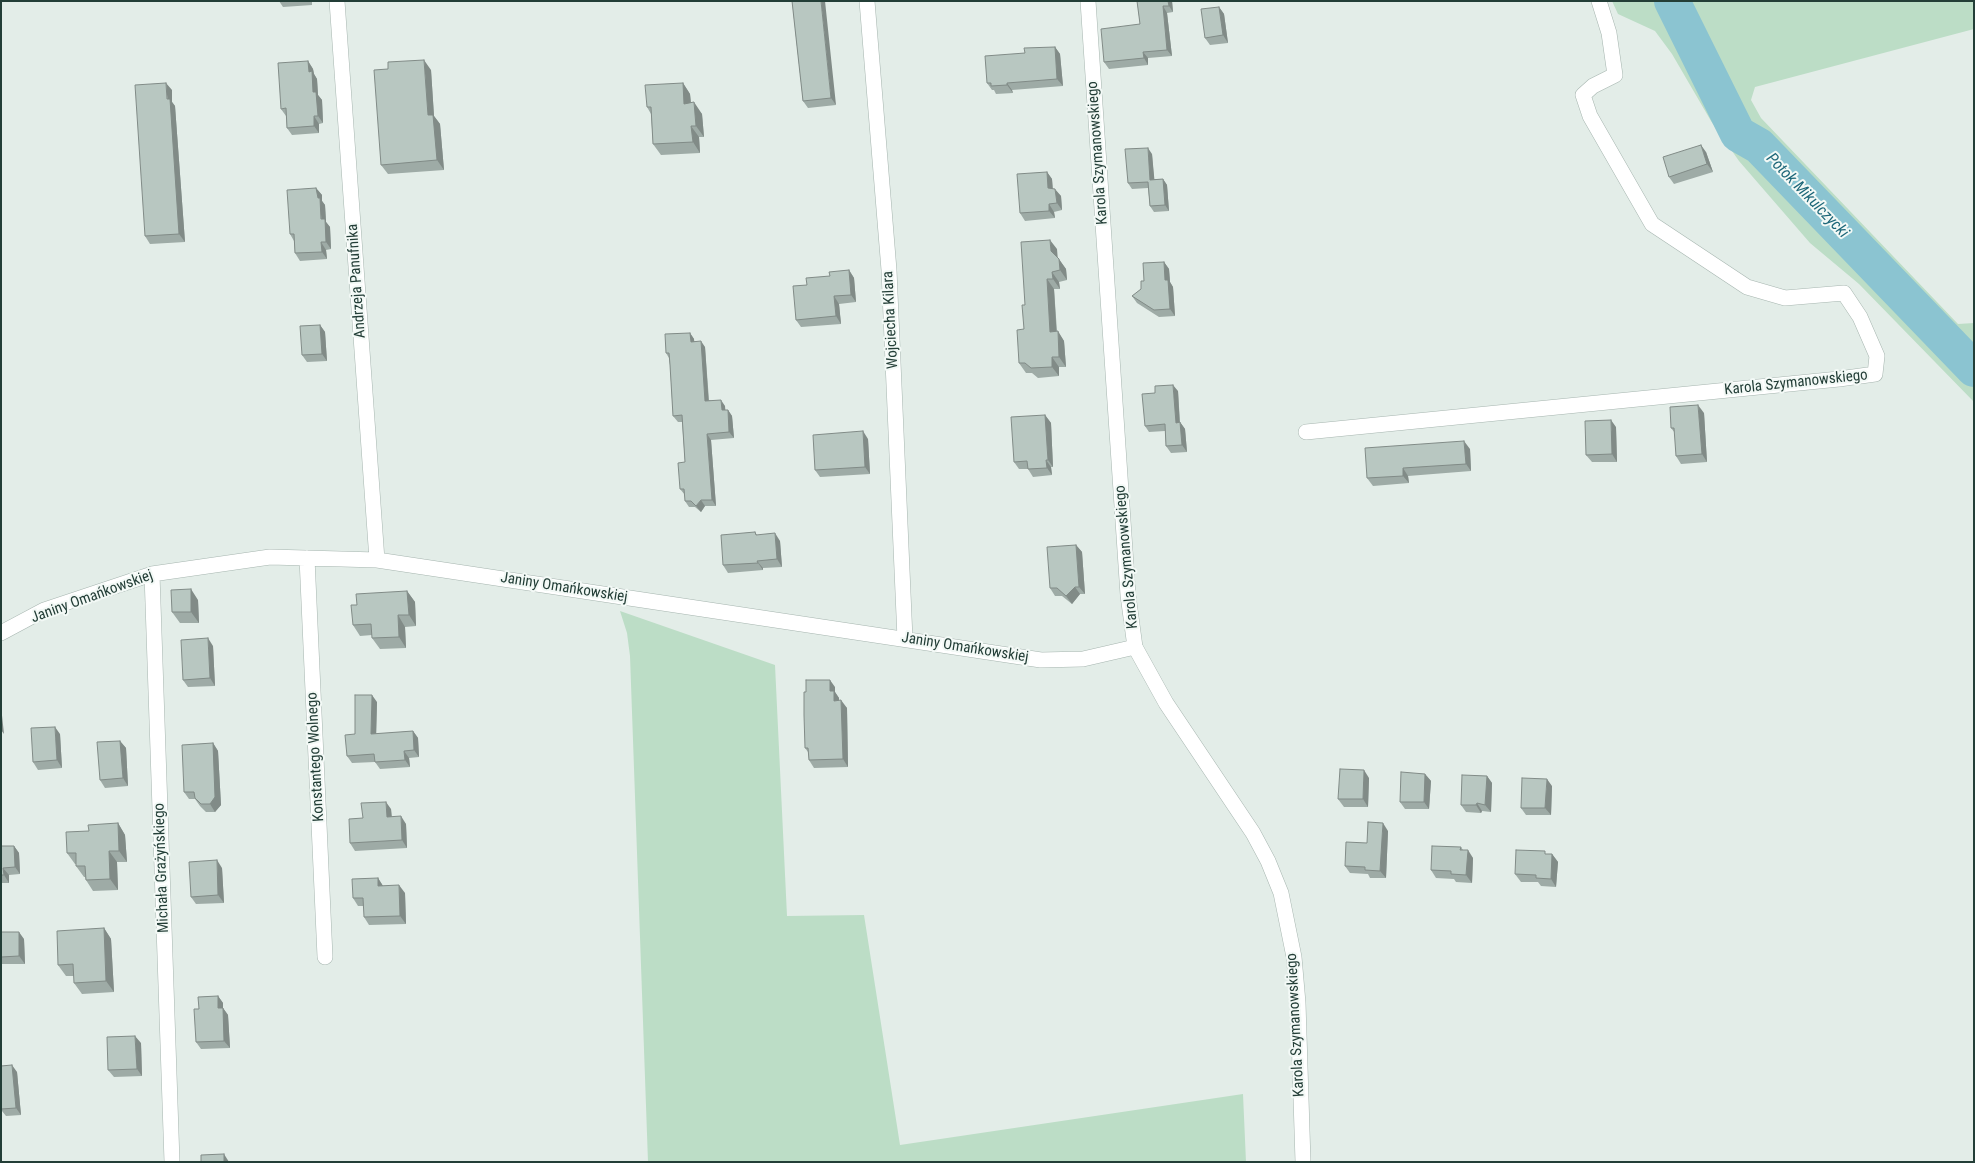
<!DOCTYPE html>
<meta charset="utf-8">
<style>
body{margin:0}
#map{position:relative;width:1975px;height:1163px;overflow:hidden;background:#e3ede8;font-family:"Roboto Condensed",sans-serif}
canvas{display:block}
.frame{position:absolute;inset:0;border:2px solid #233e37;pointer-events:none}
</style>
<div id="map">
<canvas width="1975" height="1163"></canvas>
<div class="frame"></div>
</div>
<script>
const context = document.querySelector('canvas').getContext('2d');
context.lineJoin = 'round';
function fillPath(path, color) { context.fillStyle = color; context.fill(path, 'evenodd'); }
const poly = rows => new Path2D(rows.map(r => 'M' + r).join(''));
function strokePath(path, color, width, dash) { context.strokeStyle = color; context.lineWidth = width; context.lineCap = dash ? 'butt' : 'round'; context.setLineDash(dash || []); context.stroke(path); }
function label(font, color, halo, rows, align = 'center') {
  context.font = font + ' "Roboto Condensed",sans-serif'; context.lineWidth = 4; context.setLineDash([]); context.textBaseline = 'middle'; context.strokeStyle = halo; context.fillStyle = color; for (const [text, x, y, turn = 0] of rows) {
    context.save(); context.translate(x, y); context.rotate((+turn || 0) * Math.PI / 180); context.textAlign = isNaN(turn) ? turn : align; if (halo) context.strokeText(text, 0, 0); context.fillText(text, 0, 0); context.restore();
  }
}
const green = poly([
 [1612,1,1974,1,1974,29,1755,87,1751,100,1761,118,1958,324,1974,323,1974,402,1859,284,1810,243,1739,161,1711,121,1672,54,1655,31,1618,14],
 [620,611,775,665,787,916,864,915,900,1145,1243,1094,1246,1162,648,1162,630,656,627,633]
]);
const river = poly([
 [1672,1,1738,134,1759,146,1974,369]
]);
const minor = poly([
 [337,1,377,560],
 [867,1,889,270,905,639],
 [1306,432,1839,379,1875,374,1877,356,1860,317,1844,293,1785,298,1747,287,1652,224,1590,116,1583,95,1593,86,1615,75,1609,33,1599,1],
 [307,558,325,957],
 [152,574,172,1162],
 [1,633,44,610,152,574,270,557,377,560,1041,660,1083,659,1135,647]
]);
const tertiary = poly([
 [1088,1,1128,595,1135,647,1166,703,1253,833,1268,861,1281,893,1294,957,1298,1003,1303,1162]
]);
const wall = poly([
 [279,1,312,1,312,5,283,7],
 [792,1,836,105,808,108,803,101],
 [1137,1,1172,1,1173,12,1167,13,1172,56,1148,58,1148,65,1109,69,1104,62,1140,24],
 [1219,7,1224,14,1228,43,1210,45,1205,38],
 [1055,47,1060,54,1063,86,1012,90,1013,93,996,94,994,90,992,90,987,83,1025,53],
 [308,61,313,69,314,74,317,79,318,95,322,100,323,123,319,124,319,133,292,135,287,128,286,116,281,109],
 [431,70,434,116,440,124,444,170,388,174,381,165],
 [683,83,690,94,691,103,702,114,704,137,699,137,700,153,661,155,653,144,651,114,647,107],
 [172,90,172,102,175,106,185,242,150,244,145,236],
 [1706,152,1713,172,1674,184,1669,177],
 [1152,154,1154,179,1163,179,1167,185,1169,211,1154,212,1150,206,1148,188,1132,189,1128,183],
 [1047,172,1052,179,1053,189,1061,196,1062,210,1054,212,1055,218,1025,221,1020,213],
 [316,188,322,195,322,201,325,205,326,222,330,227,331,249,326,250,327,259,300,261,295,253,294,241,290,234],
 [1057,249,1057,257,1066,269,1067,280,1059,282,1060,289,1054,289,1057,331,1064,341,1066,367,1059,367,1059,376,1038,378,1032,373,1026,373,1019,363,1024,329,1025,305],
 [1164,262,1169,269,1170,282,1173,287,1175,316,1159,317,1137,303,1132,296,1141,289,1144,281],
 [849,270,854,278,856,302,839,304,841,324,801,327,796,320,830,276],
 [320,325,325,332,327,361,307,362,302,355],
 [690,333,694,339,694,341,705,347,709,400,725,406,725,410,728,410,732,416,734,438,711,440,716,506,705,506,701,512,695,507,689,507,685,501,685,495,680,489,685,462,682,422,678,422,673,416,670,365,669,358,666,353],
 [1178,391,1180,422,1185,429,1187,452,1171,453,1166,446,1165,431,1149,432,1145,426],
 [1704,413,1707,462,1681,464,1676,456,1675,433,1671,428],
 [1045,415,1051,423,1053,467,1051,467,1052,475,1033,477,1028,469,1019,469,1014,462],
 [1616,427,1617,462,1592,462,1586,455],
 [868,439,870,474,820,477,815,470],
 [1470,449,1471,471,1408,476,1409,483,1373,486,1367,478],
 [755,532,757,535,780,541,782,567,763,568,763,570,728,573,723,565],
 [1076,545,1082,552,1085,594,1080,594,1072,604,1062,596,1055,596,1050,588],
 [407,591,415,602,416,626,405,627,406,648,380,649,372,638,372,635,360,636,353,625,357,605],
 [198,600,199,623,180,623,172,612],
 [213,646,215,686,188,687,183,680],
 [835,687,835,692,839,698,839,701,847,708,848,767,814,768,809,760,808,752,805,748,806,692],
 [377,702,376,734,413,731,418,738,419,757,409,758,410,767,380,769,375,762,352,763,347,756,355,734],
 [60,734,62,768,38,770,33,762],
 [120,741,126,748,128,786,105,788,100,780],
 [213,743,218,751,221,805,215,812,206,812,200,806,195,799,189,799,184,792],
 [1425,774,1431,781,1429,809,1405,809,1400,802],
 [1487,776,1492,783,1491,812,1482,811,1481,813,1466,812,1461,805],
 [1369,778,1368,807,1344,807,1338,799],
 [1552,786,1551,815,1526,815,1521,808],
 [391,809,392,817,406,824,407,848,355,851,350,843,363,818],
 [118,823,125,835,127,862,117,862,118,890,93,891,86,880,85,877,84,877,76,866,76,864,75,864,67,853,89,831],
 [1388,831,1386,878,1370,878,1368,874,1350,873,1345,866,1367,843],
 [1,846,14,846,19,853,20,874,9,875,9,883,1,883],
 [1461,847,1463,850,1473,858,1472,883,1456,882,1454,879,1436,878,1431,870],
 [1547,854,1552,854,1558,862,1556,887,1541,886,1538,882,1521,882,1515,874],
 [222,868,224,903,196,904,191,897],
 [378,878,383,886,405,893,406,924,369,925,364,917,364,906,358,906,353,898],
 [104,928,111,939,114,992,82,994,74,983,74,976,66,976,58,965],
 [1,932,24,939,25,964,1,964],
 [218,996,223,1003,223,1008,228,1015,230,1048,201,1049,196,1042,199,1009],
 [141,1043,142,1076,114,1077,108,1070],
 [1,1066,17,1072,21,1115,6,1116,2,1111,1,1111]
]);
const shadedWall = poly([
 [821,1,825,1,836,105,831,98],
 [1168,1,1172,1,1173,12,1169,6],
 [1163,6,1167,13,1172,56,1167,50],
 [1219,7,1224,14,1228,43,1223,35],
 [1055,47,1060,54,1063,86,1057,79],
 [1143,52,1148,58,1148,65,1144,58],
 [424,60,431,70,434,116,440,124,444,170,437,160,428,115],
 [308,61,313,69,314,74,317,79,318,95,322,100,323,123,318,116,309,72],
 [166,83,172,90,172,102,175,106,185,242,179,234],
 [683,83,690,94,692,115,684,104],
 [1007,83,1012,90,1013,93,1007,85],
 [694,102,702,114,704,137,696,126],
 [314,116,319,124,319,133,314,126],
 [691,126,699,137,700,153,693,142],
 [1701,145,1706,152,1713,172,1707,164],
 [1148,148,1152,154,1155,186,1150,180],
 [1047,172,1052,179,1053,196,1048,188],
 [1163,179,1167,185,1169,211,1165,205],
 [316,188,322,195,322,201,325,205,326,222,330,227,331,249,326,242,318,198],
 [1055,189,1061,196,1062,210,1057,203],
 [1049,204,1054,212,1055,218,1049,211],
 [1050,240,1057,249,1058,261,1051,251],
 [321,242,326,250,327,259,322,252],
 [1059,259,1066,269,1067,280,1060,270],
 [1164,262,1169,269,1170,282,1173,287,1175,316,1170,309,1165,280],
 [849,270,854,278,856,302,851,295],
 [1052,272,1059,282,1060,289,1053,279],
 [1047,279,1054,289,1057,341,1050,332],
 [834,296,839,304,841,324,836,316],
 [320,325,325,332,327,361,322,354],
 [1058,331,1064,341,1066,367,1059,357],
 [690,333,694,339,695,348,691,342],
 [701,341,705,347,709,407,705,401],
 [1052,357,1059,367,1059,376,1052,367],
 [1173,385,1178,391,1180,429,1176,423],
 [721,400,725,406,726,417,722,410],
 [1698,405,1704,413,1707,462,1702,454],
 [728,410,732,416,734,438,729,432],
 [1045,415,1051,423,1053,467,1048,460],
 [1611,420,1616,427,1617,462,1612,454],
 [1180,422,1185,429,1187,452,1182,445],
 [863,431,868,439,870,474,865,467],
 [707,434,711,440,716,506,712,500],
 [1464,441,1470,449,1471,471,1466,464],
 [1046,460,1051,467,1052,475,1047,468],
 [1403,468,1408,476,1409,483,1403,476],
 [701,500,705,506,701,512,696,506],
 [775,533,780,541,782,567,777,559],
 [1076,545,1082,552,1085,594,1079,587],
 [757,561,763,568,763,570,758,563],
 [1075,587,1080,594,1072,604,1066,596],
 [191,589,198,600,199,623,191,612],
 [407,591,415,602,416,626,409,615],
 [398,615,405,627,406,648,399,637],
 [208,638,213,646,215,686,210,678],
 [830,680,835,687,835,692,839,698,839,708,834,701,830,691],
 [372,695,377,702,376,741,371,734],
 [841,700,847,708,848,767,843,759],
 [1,706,4,734,1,730],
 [55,727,60,734,62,768,57,760],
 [413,731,418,738,419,757,414,750],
 [120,741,126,748,128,786,123,778],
 [213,743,218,751,221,805,215,812,210,804],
 [404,751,409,758,410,767,405,760],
 [1364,770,1369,778,1368,807,1363,799],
 [1425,774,1431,781,1429,809,1424,802],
 [1487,776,1492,783,1491,812,1485,805],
 [1547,779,1552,786,1551,815,1545,808],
 [386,802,391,809,392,824,387,817],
 [1477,803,1482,811,1481,813,1476,805],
 [401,816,406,824,407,848,402,840],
 [118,823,125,835,127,862,119,851],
 [1383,823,1388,831,1386,878,1380,871],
 [14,846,19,853,20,874,15,867],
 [1468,850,1473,858,1472,883,1466,875],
 [109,851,117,862,118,890,110,879],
 [1552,854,1558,862,1556,887,1551,879],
 [217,860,222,868,224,903,218,895],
 [3,868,9,875,9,883,4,875],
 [378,878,383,886,378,886],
 [399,885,405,893,406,924,400,916],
 [104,928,111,939,114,992,106,981],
 [19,932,24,939,25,964,19,956],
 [218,996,223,1003,223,1008,228,1015,230,1048,224,1041,218,1008],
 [135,1036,141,1043,142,1076,137,1069],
 [12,1065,17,1072,21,1115,16,1108],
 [224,1154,229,1162,224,1162]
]);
const building = poly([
 [792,1,821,1,831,98,803,101,792,1],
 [1137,1,1168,1,1169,6,1163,6,1167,50,1143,52,1144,58,1104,62,1101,29,1140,24,1137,1],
 [1219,7,1223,35,1205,38,1201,9,1219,7],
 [1055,47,1057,79,1007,83,1007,85,991,86,991,83,987,83,985,56,1025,53,1024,48,1055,47],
 [424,60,428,115,433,115,437,160,381,165,374,70,388,69,388,62,424,60],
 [308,61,309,72,312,71,313,92,316,92,318,116,314,116,314,126,287,128,286,108,281,109,278,63,308,61],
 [166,83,167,99,170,99,179,234,145,236,135,85,166,83],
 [683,83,684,104,694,102,696,126,691,126,693,142,653,144,651,107,647,107,645,85,683,83],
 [1701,145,1707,164,1669,177,1663,157,1701,145],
 [1148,148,1150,180,1163,179,1165,205,1150,206,1148,182,1128,183,1125,149,1148,148],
 [1047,172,1048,188,1055,189,1057,203,1049,204,1049,211,1020,213,1017,174,1047,172],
 [316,188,318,198,320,198,321,219,325,219,326,242,321,242,322,252,295,253,294,234,290,234,287,190,316,188],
 [1050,240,1051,251,1059,259,1060,270,1052,272,1053,279,1047,279,1050,332,1058,331,1059,357,1052,357,1052,367,1031,368,1025,363,1019,363,1017,330,1024,329,1022,305,1025,305,1021,242,1050,240],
 [1164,262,1165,280,1168,280,1170,309,1154,310,1132,296,1141,289,1141,281,1144,281,1143,263,1164,262],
 [849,270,851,295,834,296,836,316,796,320,793,286,807,285,806,278,830,276,829,272,849,270],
 [320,325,322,354,302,355,300,326,320,325],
 [690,333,691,342,701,341,705,401,721,400,722,410,728,410,729,432,707,434,712,500,701,500,696,506,691,501,685,501,684,489,680,489,678,463,685,462,682,415,673,416,670,365,669,353,666,353,665,334,690,333],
 [1173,385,1176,423,1180,422,1182,445,1166,446,1165,424,1145,426,1142,394,1155,393,1155,386,1173,385],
 [1698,405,1702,454,1676,456,1674,428,1671,428,1670,407,1698,405],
 [1045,415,1048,460,1046,460,1047,468,1028,469,1027,461,1014,462,1011,417,1045,415],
 [1611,420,1612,454,1586,455,1585,421,1611,420],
 [863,431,865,467,815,470,813,435,863,431],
 [1464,441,1466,464,1403,468,1403,476,1367,478,1365,448,1464,441],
 [755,532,756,535,775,533,777,559,757,561,758,563,723,565,721,535,755,532],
 [1076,545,1079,587,1075,587,1066,596,1057,588,1050,588,1047,547,1076,545],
 [191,589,191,612,172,612,171,590,191,589],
 [407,591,409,615,398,615,399,637,372,638,371,624,353,625,351,605,357,605,356,594,407,591],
 [208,638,210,678,183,680,181,640,208,638],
 [806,680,830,680,830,691,834,691,834,701,841,700,843,759,809,760,808,748,805,748,804,715,804,692,806,692,806,680],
 [355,695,372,695,371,734,413,731,414,750,404,751,405,760,375,762,374,754,347,756,345,735,355,734,355,695],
 [55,727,57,760,33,762,31,728,55,727],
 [120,741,123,778,100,780,97,742,120,741],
 [213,743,215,797,210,804,201,804,195,798,194,792,184,792,182,745,213,743],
 [1340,769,1364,770,1363,799,1338,799,1340,769],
 [1401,772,1425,774,1424,802,1400,802,1401,772],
 [1462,775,1487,776,1485,805,1477,803,1476,805,1461,805,1462,775],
 [1522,778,1547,779,1545,808,1521,808,1522,778],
 [386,802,387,817,401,816,402,840,350,843,349,819,363,818,361,803,386,802],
 [1368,822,1383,823,1380,871,1365,870,1365,867,1345,866,1346,842,1367,843,1368,822],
 [118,823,119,851,109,851,110,879,86,880,85,866,76,866,76,853,67,853,66,832,89,831,88,825,118,823],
 [1,846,14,846,15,867,3,868,4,875,1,875,1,846],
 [1432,846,1461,847,1460,850,1468,850,1466,875,1451,874,1451,871,1431,870,1432,846],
 [1516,850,1545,851,1545,854,1552,854,1551,879,1536,878,1536,875,1515,874,1516,850],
 [217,860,218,895,191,897,189,862,217,860],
 [378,878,378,886,399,885,400,916,364,917,363,898,353,898,352,879,378,878],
 [104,928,106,981,74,983,73,964,58,965,57,931,104,928],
 [1,932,19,932,19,956,1,957,1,932],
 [218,996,218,1008,223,1008,224,1041,196,1042,194,1009,199,1009,198,997,218,996],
 [135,1036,137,1069,108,1070,107,1037,135,1036],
 [12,1065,16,1108,1,1109,1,1066,12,1065],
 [224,1154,224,1162,201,1162,201,1155,224,1154]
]);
const streetNames = [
 ["Karola Szymanowskiego",1098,153,-94],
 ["Andrzeja Panufnika",357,281,-94],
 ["Wojciecha Kilara",891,320,-93],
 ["Karola Szymanowskiego",1796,383,-6],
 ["Karola Szymanowskiego",1127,557,-95],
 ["Janiny Omańkowskiej",564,588,9],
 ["Janiny Omańkowskiej",92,597,-20],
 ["Janiny Omańkowskiej",965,648,9],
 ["Konstantego Wolnego",316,757,-93],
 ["Michała Grażyńskiego",162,868,-92],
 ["Karola Szymanowskiego",1296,1025,-93]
];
const waterNames = [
 ["Potok Mikulczycki",1807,196,46]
];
fillPath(green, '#bcddc6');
strokePath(river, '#8bc4d1', 36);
strokePath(minor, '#a6b5af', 16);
strokePath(tertiary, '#a6b5af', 16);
strokePath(minor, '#fff', 15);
strokePath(tertiary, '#fff', 15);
fillPath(wall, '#9eaba6');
fillPath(shadedWall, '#818b87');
fillPath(building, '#b8c7c1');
strokePath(building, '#818b87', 1);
label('15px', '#233e37', '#f3f9f6', streetNames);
label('italic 16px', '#1d6779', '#f3f9f6', waterNames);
</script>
